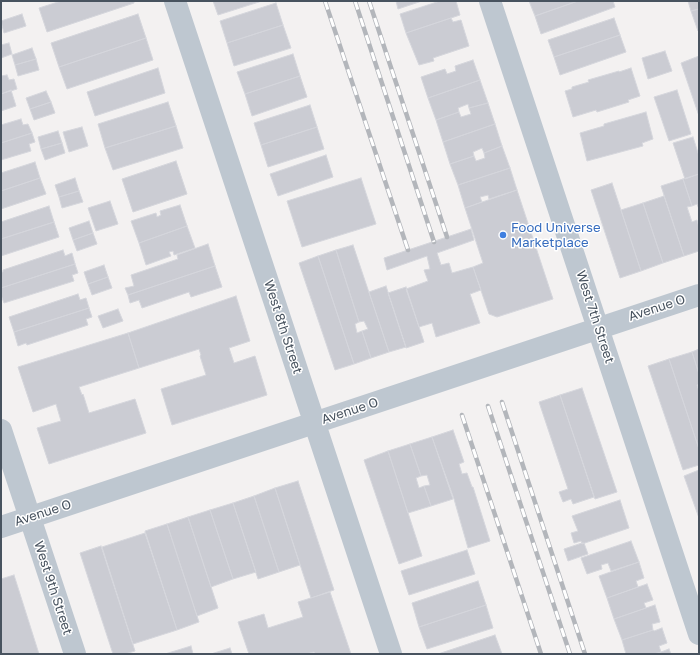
<!DOCTYPE html>
<style>
body{margin:0}
#map{position:relative;width:700px;height:655px;overflow:hidden;background:#f3f1f1;font-family:"Golos Text",sans-serif}
canvas{display:block}
.frame{position:absolute;inset:0;border:2px solid #48535f;pointer-events:none}
</style>
<div id="map">
<canvas width="700" height="655"></canvas>
<div class="frame"></div>
</div>
<script>
const context = document.querySelector('canvas').getContext('2d');
context.lineJoin = 'round';
function fillPath(path, color) { context.fillStyle = color; context.fill(path, 'evenodd'); }
const poly = rows => new Path2D(rows.map(r => 'M' + r).join(''));
function strokePath(path, color, width, dash) { context.strokeStyle = color; context.lineWidth = width; context.lineCap = dash ? 'butt' : 'round'; context.setLineDash(dash || []); context.stroke(path); }
function label(font, color, halo, rows, align = 'center') {
  context.font = font + ' "Golos Text",sans-serif'; context.lineWidth = 3; context.setLineDash([]); context.textBaseline = 'middle'; context.strokeStyle = halo; context.fillStyle = color; for (const [text, x, y, turn = 0] of rows) {
    context.save(); context.translate(x, y); context.rotate((+turn || 0) * Math.PI / 180); context.textAlign = isNaN(turn) ? turn : align; if (halo) context.strokeText(text, 0, 0); context.fillText(text, 0, 0); context.restore();
  }
}
const building = poly([
 [61,1,134,1,134,3,47,32,39,8,61,1],
 [213,1,262,1,218,15,213,1],
 [396,1,422,1,398,9,396,1],
 [440,1,456,1,460,15,406,33,400,14,440,1],
 [529,1,578,1,535,16,529,1],
 [578,1,613,1,615,7,541,34,535,16,578,1],
 [688,1,699,1,699,9,691,11,688,1],
 [276,3,283,25,227,43,220,21,276,3],
 [699,9,699,31,698,31,691,11,699,9],
 [22,14,26,26,4,33,1,21,22,14],
 [138,14,146,38,59,67,51,43,138,14],
 [451,18,453,22,461,20,469,46,433,58,434,61,419,65,406,33,451,18],
 [614,18,620,35,554,57,548,40,614,18],
 [283,25,291,48,234,66,227,43,283,25],
 [620,35,626,52,560,75,554,57,620,35],
 [146,38,153,60,67,89,59,67,146,38],
 [9,43,12,54,1,58,1,45,9,43],
 [32,48,36,59,15,65,12,55,32,48],
 [665,51,672,71,648,79,642,58,665,51],
 [293,54,300,76,245,94,237,72,293,54],
 [699,56,699,116,681,63,699,56],
 [36,59,39,70,18,76,15,65,36,59],
 [473,60,480,80,428,98,421,77,445,69,447,74,456,71,455,66,473,60],
 [158,68,165,93,95,116,87,92,158,68],
 [631,68,640,96,628,100,629,102,597,112,596,110,573,117,565,91,572,89,572,87,589,82,588,80,619,71,619,72,631,68],
 [7,75,9,80,14,79,17,89,1,94,1,76,7,75],
 [300,76,307,97,252,116,245,94,300,76],
 [480,80,488,103,469,108,468,104,458,108,459,112,436,120,428,98,480,80],
 [11,90,16,106,1,111,1,94,11,90],
 [677,90,691,134,669,141,654,97,677,90],
 [46,91,51,102,30,109,26,98,46,91],
 [51,102,55,113,34,120,30,109,51,102],
 [168,102,176,126,105,148,98,124,168,102],
 [488,103,495,124,443,142,436,120,459,112,461,117,471,114,469,108,488,103],
 [310,105,317,127,261,145,254,123,310,105],
 [646,112,653,139,642,143,643,146,587,161,580,133,604,126,604,124,646,112],
 [21,119,23,125,28,124,32,133,1,143,1,125,21,119],
 [495,124,502,146,484,153,482,148,473,152,474,156,450,164,443,142,495,124],
 [176,126,183,148,113,170,105,148,176,126],
 [82,127,88,146,69,152,63,132,82,127],
 [317,127,324,149,268,167,261,145,317,127],
 [58,131,62,143,41,149,38,137,58,131],
 [32,133,35,142,29,144,31,151,1,160,1,143,32,133],
 [693,137,699,156,699,174,685,179,673,143,693,137],
 [62,143,65,153,45,160,41,149,62,143],
 [502,146,510,168,458,185,450,164,474,156,476,161,485,158,484,153,502,146],
 [326,155,333,177,278,196,270,174,326,155],
 [176,161,187,194,133,212,122,179,176,161],
 [35,162,40,178,1,191,1,173,35,162],
 [510,168,517,190,489,199,488,195,480,197,482,202,465,208,458,185,510,168],
 [699,174,699,209,697,204,692,206,683,179,699,174],
 [40,178,46,194,1,209,1,191,40,178],
 [75,178,79,191,59,197,55,185,75,178],
 [361,178,376,224,302,247,287,201,361,178],
 [683,179,692,206,687,207,692,222,697,220,699,228,699,251,684,256,661,186,683,179],
 [612,183,641,271,620,278,591,190,612,183],
 [517,190,553,299,497,317,489,314,473,267,483,263,465,208,517,190],
 [79,191,83,202,62,208,59,197,79,191],
 [664,196,684,256,663,263,643,203,664,196],
 [110,201,118,224,96,231,88,208,110,201],
 [643,203,663,263,641,271,621,210,643,203],
 [180,205,187,226,139,243,131,221,156,213,157,217,161,215,160,211,180,205],
 [49,206,54,222,1,239,1,222,49,206],
 [89,221,93,233,73,240,69,228,89,221],
 [54,222,59,237,1,256,1,239,54,222],
 [187,226,195,248,174,255,173,251,169,252,171,256,146,265,139,243,187,226],
 [471,229,474,240,437,253,441,265,449,263,452,273,473,267,481,290,470,294,480,323,436,337,432,323,419,327,406,289,428,281,424,270,430,269,427,256,387,270,384,258,471,229],
 [93,233,97,244,77,251,73,240,93,233],
 [208,244,215,266,128,295,125,288,134,286,131,275,178,259,177,255,208,244],
 [353,245,389,352,371,358,362,331,368,329,364,321,359,322,336,250,353,245],
 [63,250,65,256,72,253,75,264,1,288,1,272,3,272,3,270,63,250],
 [336,250,359,322,355,324,357,333,362,331,371,358,354,364,318,256,336,250],
 [318,256,354,364,335,370,299,263,318,256],
 [75,264,78,273,72,275,74,281,4,303,1,295,1,288,75,264],
 [104,265,108,277,88,284,84,272,104,265],
 [215,266,222,287,191,297,189,292,142,308,139,300,130,303,128,295,215,266],
 [108,277,112,288,92,295,88,284,108,277],
 [386,286,406,347,389,352,369,292,386,286],
 [406,287,424,342,406,348,388,293,406,287],
 [78,294,80,300,86,298,89,308,14,332,9,317,78,294],
 [236,296,250,341,229,348,234,363,255,356,267,395,172,425,161,389,206,375,200,356,201,355,199,349,139,368,128,333,236,296],
 [89,308,92,317,86,319,88,325,27,345,26,343,18,346,14,332,89,308],
 [118,309,123,321,103,328,98,316,118,309],
 [128,333,139,368,79,387,82,395,83,394,89,413,135,399,146,433,49,464,37,428,61,421,56,404,33,412,18,367,128,333],
 [699,349,699,374,692,352,699,349],
 [692,352,699,374,699,384,697,385,699,392,699,449,669,359,692,352],
 [669,359,699,449,699,465,683,470,648,366,669,359],
 [582,388,617,492,595,499,560,395,582,388],
 [560,395,594,497,573,504,571,499,563,502,559,492,568,489,539,402,560,395],
 [453,430,464,462,459,464,462,474,467,473,472,487,473,487,490,541,468,548,454,499,432,437,453,430],
 [432,437,453,499,431,506,424,486,430,485,427,475,421,476,410,444,432,437],
 [410,444,421,476,416,478,419,488,424,486,431,506,408,513,388,451,410,444],
 [388,451,422,556,399,564,364,460,388,451],
 [699,470,699,518,684,476,699,470],
 [298,481,334,590,311,598,275,488,298,481],
 [275,488,300,565,279,572,254,496,275,488],
 [254,496,279,572,258,579,233,503,254,496],
 [620,500,629,528,582,544,581,541,574,543,571,533,578,531,572,516,620,500],
 [233,503,256,572,233,579,210,510,233,503],
 [210,510,233,579,211,587,188,517,210,510],
 [188,517,218,608,197,616,167,524,188,517],
 [167,524,199,622,177,630,145,531,167,524],
 [145,533,177,630,133,644,102,547,145,533],
 [631,541,639,562,611,571,608,563,601,565,602,569,587,574,581,558,631,541],
 [582,543,584,543,588,554,568,561,564,549,582,543],
 [101,546,135,651,125,654,113,654,80,553,101,546],
 [467,550,475,574,409,595,401,571,467,550],
 [639,562,644,578,636,581,638,587,607,598,599,576,639,562],
 [14,575,39,654,1,654,1,579,14,575],
 [478,581,486,605,419,627,412,603,478,581],
 [647,584,653,600,644,603,646,608,614,619,607,598,647,584],
 [330,592,351,654,315,654,314,652,306,654,249,654,238,622,264,614,268,628,303,617,298,602,330,592],
 [486,605,493,628,427,649,419,627,486,605],
 [655,605,660,622,652,624,653,630,622,640,614,619,655,605],
 [662,628,667,643,659,646,661,652,654,654,626,654,622,640,653,630,654,631,662,628],
 [495,635,502,654,438,654,495,635],
 [191,646,193,654,165,654,191,646],
 [230,648,232,654,211,654,230,648],
 [669,649,671,654,654,654,661,652,669,649]
]);
const street = poly([
 [175,1,391,654],
 [490,1,699,634],
 [1,430,75,654],
 [1,527,699,295]
]);
const rail = poly([
 [325,1,408,250],
 [355,1,434,242],
 [369,1,447,237],
 [502,402,585,654],
 [488,406,570,654],
 [462,415,541,654]
]);
const markers = [
 [503,235,4,"#3f7fe0"]
];
const shopNames = [
 ["Food Universe",511,228],
 ["Marketplace",511,243]
];
const streetNames = [
 ["Avenue O",657,308,-18],
 ["West 7th Street",595,317,72],
 ["West 8th Street",283,327,72],
 ["Avenue O",350,411,-18],
 ["Avenue O",43,513,-18],
 ["West 9th Street",53,588,72]
];
fillPath(building, '#cbccd3');
strokePath(building, '#d5d6dc', 1);
strokePath(street, '#bec7d0', 22);
strokePath(rail, '#b3b6bb', 4.5);
strokePath(rail, '#fff', 3, [9]);
for (const [x, y, r, color] of markers) { const dot = new Path2D(); dot.arc(x, y, r, 0, 2 * Math.PI); context.fillStyle = color; context.fill(dot); strokePath(dot, '#fff', 1.5); }
label('13px', '#366cbe', '#fff', shopNames, 'left');
label('13px', '#48535f', '#fff', streetNames);
</script>
